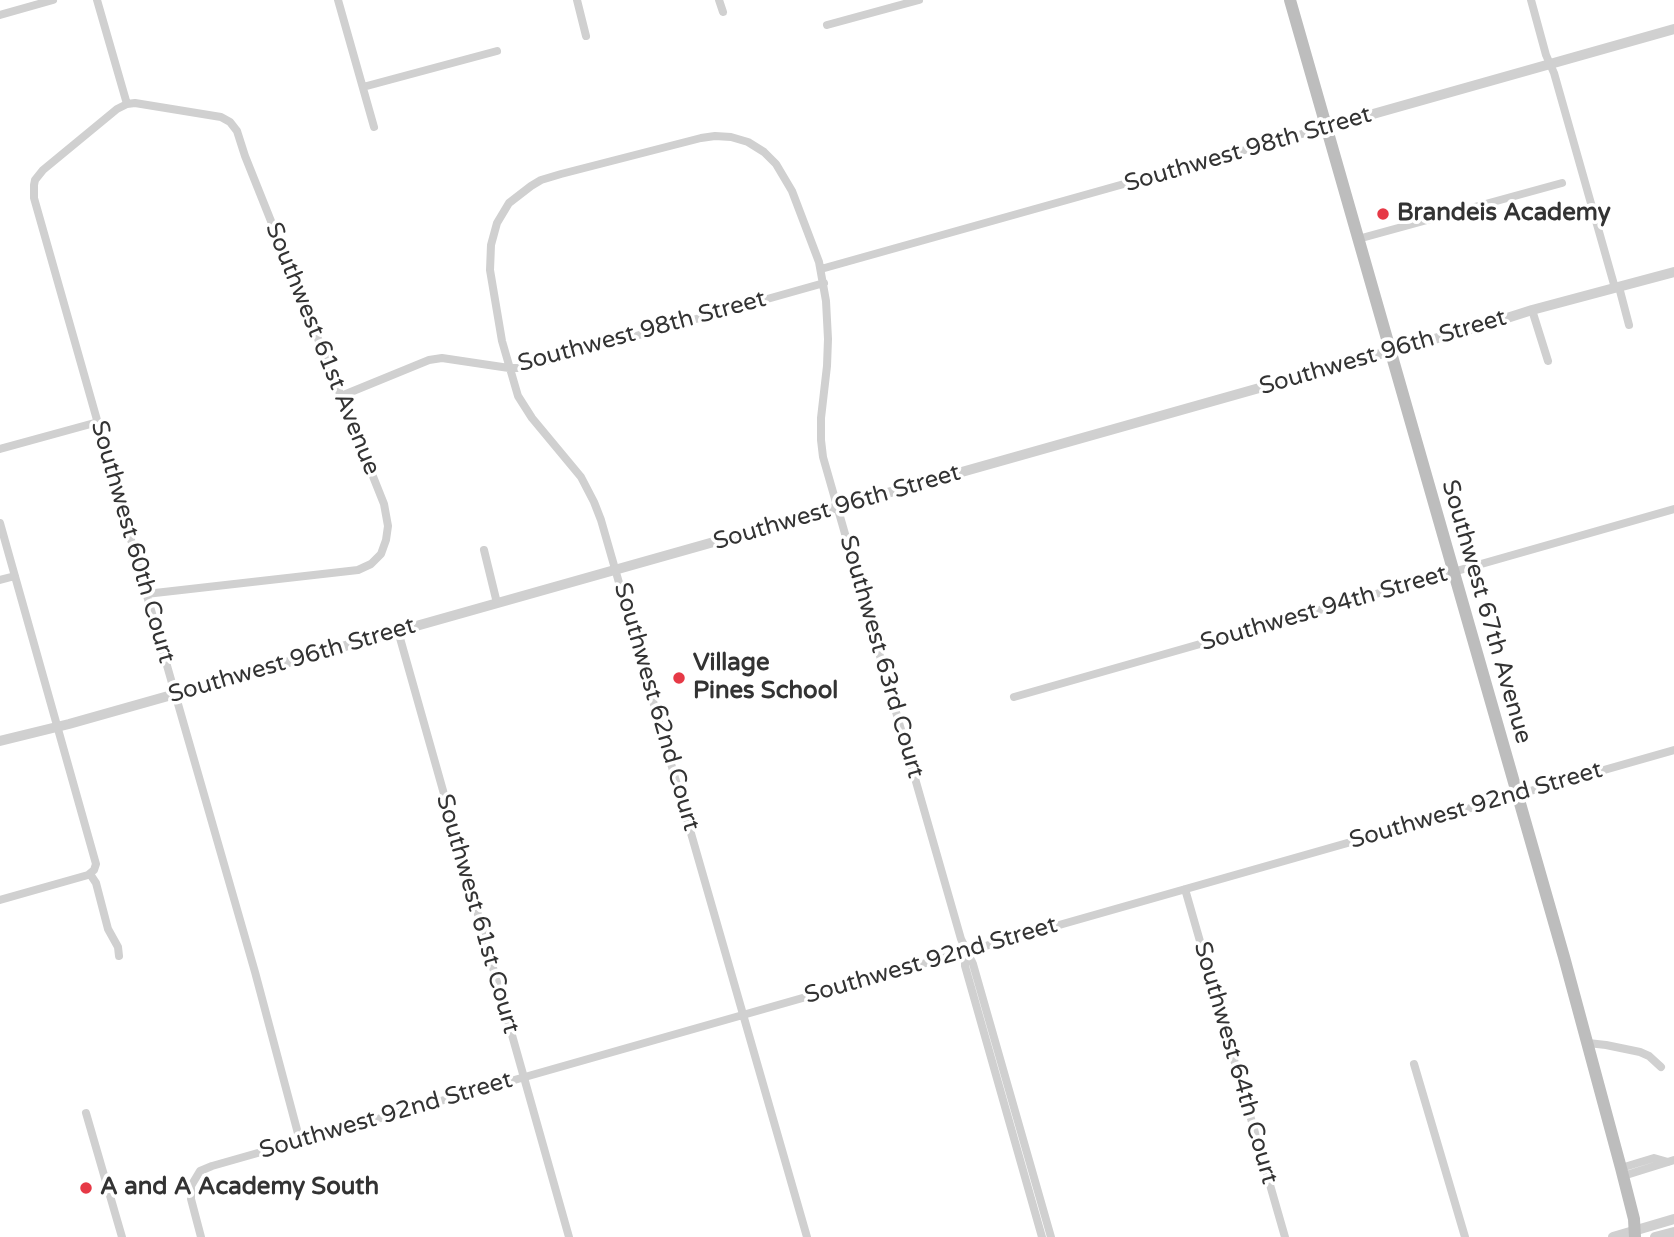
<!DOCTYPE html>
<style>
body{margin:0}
canvas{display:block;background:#fff}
</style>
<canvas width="1674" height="1237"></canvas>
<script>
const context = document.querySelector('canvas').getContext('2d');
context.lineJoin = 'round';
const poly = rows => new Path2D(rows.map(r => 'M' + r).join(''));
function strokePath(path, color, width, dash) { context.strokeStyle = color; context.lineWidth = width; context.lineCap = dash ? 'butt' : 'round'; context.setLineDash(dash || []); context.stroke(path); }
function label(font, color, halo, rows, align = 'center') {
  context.font = font + ' "Varela Round",sans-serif'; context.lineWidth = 7; context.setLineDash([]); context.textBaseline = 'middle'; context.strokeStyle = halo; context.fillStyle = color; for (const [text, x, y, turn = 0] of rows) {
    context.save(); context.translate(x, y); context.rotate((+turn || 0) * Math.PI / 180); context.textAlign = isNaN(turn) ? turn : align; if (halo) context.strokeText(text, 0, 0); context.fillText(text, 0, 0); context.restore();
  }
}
const minor = poly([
 [97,0,127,104],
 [338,0,374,127],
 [577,0,586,36],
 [719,0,723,12],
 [1531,0,1546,55,1554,73,1615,288],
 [0,15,53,0],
 [827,25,919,0],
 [363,87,497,51],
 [1358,239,1562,183],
 [821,269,1327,127],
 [1619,287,1629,325],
 [1532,310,1548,361],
 [341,396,429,360,442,358,509,368,522,368,824,283],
 [0,449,98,422],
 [0,523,96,864,94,870,88,875,0,900],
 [484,550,497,603],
 [0,580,15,576],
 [146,594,358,570,371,564,381,554,386,540,388,526,384,504,245,156,237,131,230,122,221,117,135,103,127,104,117,109,43,170,35,180,34,185,34,198,143,582,255,972,300,1141],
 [398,631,569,1237],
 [1014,697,1674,509],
 [90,874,96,883,108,929,118,947,119,956],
 [1185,889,1285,1237],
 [965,950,965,966,1042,1237],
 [1588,1043,1606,1045,1640,1052,1649,1056,1661,1067],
 [1414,1064,1465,1237],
 [86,1113,122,1237],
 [1621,1168,1654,1158,1668,1162],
 [1623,1176,1674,1160],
 [201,1237,191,1199,191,1186,200,1171,212,1166,1674,750],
 [807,1237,601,520,594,502,581,477,532,418,518,396,502,341,490,270,491,245,497,223,509,203,531,186,541,180,561,174,701,138,715,136,731,137,748,142,764,152,776,164,792,191,819,262,826,301,828,339,827,366,821,418,821,440,823,457,961,939,973,964,1051,1237]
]);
const tertiary = poly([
 [1327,127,1674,29],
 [0,741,69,724,1401,348,1482,326,1532,310,1674,272],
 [1613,1237,1674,1219],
 [1655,1237,1674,1232]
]);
const secondary = poly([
 [1290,0,1564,957,1621,1168,1634,1219,1635,1237]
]);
const markers = [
 [1383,214,7,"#e63946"],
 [679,678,7,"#e63946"],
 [86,1188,7,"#e63946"]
];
const streetNames = [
 ["Southwest 98th Street",1248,150,-16],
 ["Southwest 98th Street",642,332,-15],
 ["Southwest 61st Avenue",322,349,68],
 ["Southwest 96th Street",1383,353,-16],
 ["Southwest 96th Street",837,508,-16],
 ["Southwest 60th Court",132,542,74],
 ["Southwest 94th Street",1324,609,-16],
 ["Southwest 67th Avenue",1486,612,74],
 ["Southwest 63rd Court",881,657,74],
 ["Southwest 96th Street",292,661,-16],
 ["Southwest 62nd Court",656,707,74],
 ["Southwest 92nd Street",1476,806,-16],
 ["Southwest 61st Court",477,914,74],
 ["Southwest 92nd Street",931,961,-16],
 ["Southwest 64th Court",1235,1063,74],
 ["Southwest 92nd Street",386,1116,-16]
];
const poiNames = [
 ["Brandeis Academy",1397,214],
 ["Village",693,664],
 ["Pines School",693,692],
 ["A and A Academy South",100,1188]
];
strokePath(minor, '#d0d0d0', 8);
strokePath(tertiary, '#d0d0d0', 10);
strokePath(secondary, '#bdbdbd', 12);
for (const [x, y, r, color] of markers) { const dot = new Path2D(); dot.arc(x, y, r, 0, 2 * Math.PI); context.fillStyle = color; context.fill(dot); strokePath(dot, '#fff', 2.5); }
label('24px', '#333', '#fff', streetNames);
label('bold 24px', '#333', '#fff', poiNames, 'left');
</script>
